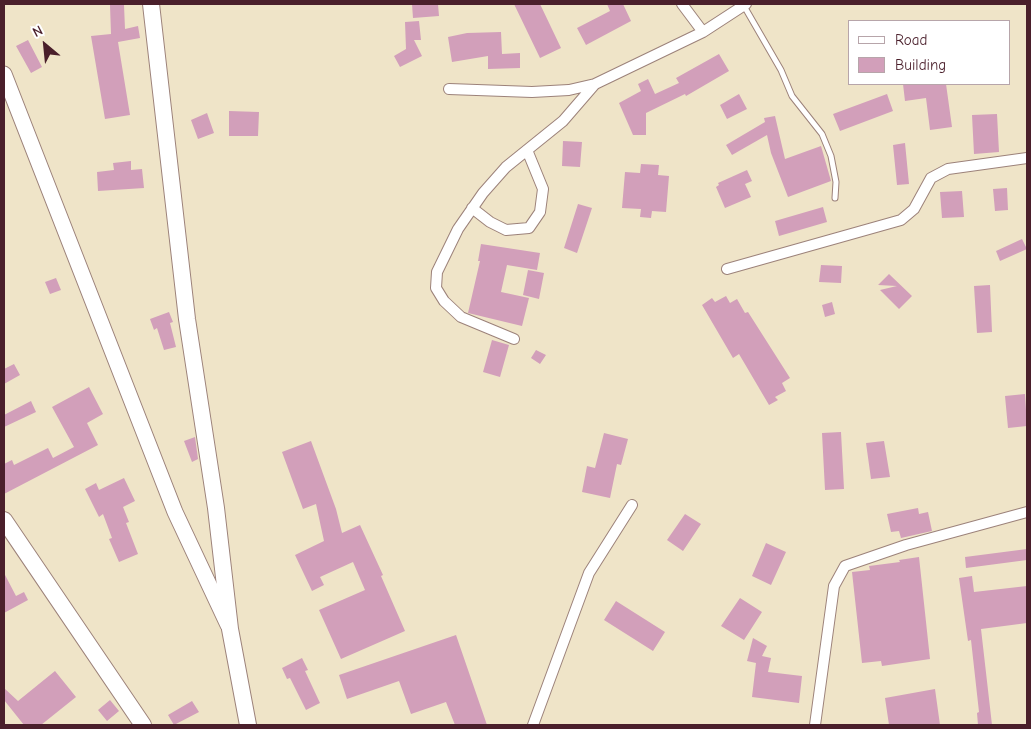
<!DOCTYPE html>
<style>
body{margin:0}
#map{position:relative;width:1031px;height:729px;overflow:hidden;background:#efe4c8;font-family:"Comic Neue",sans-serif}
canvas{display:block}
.frame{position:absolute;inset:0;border:5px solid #4a1f2b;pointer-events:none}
.legend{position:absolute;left:848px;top:20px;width:162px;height:65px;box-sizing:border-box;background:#fff;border:1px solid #b7a5aa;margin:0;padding:6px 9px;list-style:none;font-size:15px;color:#4a1f2b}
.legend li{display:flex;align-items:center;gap:10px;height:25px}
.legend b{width:25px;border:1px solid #b7a5aa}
.north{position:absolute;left:20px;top:20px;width:50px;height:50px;-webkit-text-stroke:4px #fff;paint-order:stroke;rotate:332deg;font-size:14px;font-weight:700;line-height:20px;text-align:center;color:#4a1f2b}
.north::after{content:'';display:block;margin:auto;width:18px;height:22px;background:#4a1f2b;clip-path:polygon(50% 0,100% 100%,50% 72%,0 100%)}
</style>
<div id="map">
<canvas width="1031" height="729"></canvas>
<div class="frame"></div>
<ul class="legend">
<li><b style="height:6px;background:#fff"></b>Road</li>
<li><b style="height:14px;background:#d29fba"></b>Building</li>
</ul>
<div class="north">N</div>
</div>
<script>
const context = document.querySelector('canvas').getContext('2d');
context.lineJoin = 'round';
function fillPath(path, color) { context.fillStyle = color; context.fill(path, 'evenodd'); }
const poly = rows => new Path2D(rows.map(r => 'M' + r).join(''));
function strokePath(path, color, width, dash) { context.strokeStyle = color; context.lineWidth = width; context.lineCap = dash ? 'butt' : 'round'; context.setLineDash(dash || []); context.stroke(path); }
const building = poly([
 [412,4,438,4,439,16,413,18],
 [514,4,540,4,561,48,540,58],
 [607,4,623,4,631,21,586,45,577,28,610,11],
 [110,5,124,5,125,29,138,26,140,38,118,42,130,115,105,119,91,36,111,34],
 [419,21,421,40,414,40,422,56,400,67,394,56,406,49,405,22],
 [501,32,502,54,520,53,520,68,488,69,488,56,452,62,448,37,467,33],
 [28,40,42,67,31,73,16,46],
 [719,54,729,71,686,96,685,94,646,113,646,135,633,135,619,103,641,91,638,84,648,79,655,94,679,83,676,78],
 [903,84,946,84,952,127,930,130,926,98,905,101],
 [739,94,747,109,727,119,720,105],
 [887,94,893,111,840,131,833,114],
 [229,111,259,112,258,136,229,136],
 [207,113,214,133,198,139,191,120],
 [997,114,999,152,974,154,972,115],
 [775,116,785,159,821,146,831,181,788,197,771,153,767,135,732,155,726,145,765,122,764,118],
 [563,141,582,142,580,167,562,166],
 [905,143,909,184,897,185,893,145],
 [131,161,131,170,142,169,144,188,98,191,97,172,114,170,113,163],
 [641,164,659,165,658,175,669,176,666,212,652,211,651,218,640,217,641,209,622,208,625,172,640,173],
 [747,170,752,181,745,184,751,197,725,208,716,187,719,185,718,183],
 [1007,188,1008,210,995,211,993,189],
 [962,191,964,217,942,218,940,192],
 [578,204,592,208,577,253,564,248],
 [823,207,827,222,779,236,775,221],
 [1022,239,1027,249,1000,261,996,251],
 [481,244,540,253,537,270,507,265,501,292,529,298,522,326,468,313,480,261,478,261],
 [821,265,842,266,841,283,819,282],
 [528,270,544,273,539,299,523,295],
 [889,274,912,296,899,309,880,290,897,286,878,285],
 [56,278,61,290,50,294,45,282],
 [990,285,992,332,977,333,974,286],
 [726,296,730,303,737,299,745,313,748,312,790,378,782,383,786,391,775,397,778,400,769,405,739,354,733,358,702,305,712,298,715,302],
 [832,302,835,314,825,317,822,305],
 [169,312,173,322,170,323,176,347,164,350,157,328,154,330,150,319],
 [492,340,509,345,500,377,483,372],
 [536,350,546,355,540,364,531,358],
 [14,364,20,375,4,384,4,369],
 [89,387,103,414,87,423,98,445,4,494,4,464,12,460,14,465,48,448,53,458,74,447,52,407],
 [1025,394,1027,426,1008,428,1005,396],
 [31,401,36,412,4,427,4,415],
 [841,432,844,489,825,490,822,433],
 [604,433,628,439,621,465,617,464,610,498,582,492,587,466,595,468],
 [195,437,198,459,192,462,184,441],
 [311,441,336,509,342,533,360,525,383,575,381,576,405,631,341,659,319,610,365,590,353,562,320,577,324,585,312,591,295,555,324,541,316,504,303,509,282,452],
 [884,441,890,477,871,479,866,443],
 [124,478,135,501,123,507,129,522,126,523,138,554,119,562,109,539,112,538,103,514,99,517,85,489,96,483,99,490],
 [918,508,919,514,928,512,932,531,901,538,899,531,891,532,887,514],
 [685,514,701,524,683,551,667,540],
 [766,543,786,552,771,585,752,576],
 [1027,549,1027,560,966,568,965,557],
 [919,557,930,659,882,666,881,661,862,663,852,572,870,570,869,566,900,562,899,560],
 [4,573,16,596,24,592,28,600,4,613],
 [972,576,974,592,1027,586,1027,623,981,629,992,725,978,725,977,713,979,712,971,640,968,641,959,578],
 [740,598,762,612,744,640,721,626],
 [616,601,665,632,653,651,604,620],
 [456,635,487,725,455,725,446,702,411,714,399,681,347,699,339,675],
 [753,638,767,646,762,656,771,658,768,672,802,676,799,703,752,697,756,663,747,661],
 [302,658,308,670,305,671,320,703,306,710,290,678,287,679,282,668],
 [55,671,76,697,41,725,24,725,4,700,4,688,18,701],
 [935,689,940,725,889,725,885,698],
 [110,700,119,711,107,721,98,710],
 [192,701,199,712,174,725,168,715]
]);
const lane = poly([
 [744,6,781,70,792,96,822,134,831,156,836,182,835,198]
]);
const street = poly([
 [682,4,703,32],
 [449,89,532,92,569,90,595,84,703,32,746,4],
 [472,208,490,222,506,230,529,228,540,212,543,189,527,150],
 [727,269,901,220,914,209,931,178,948,169,1027,158],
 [514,339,461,317,444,301,436,288,437,272,458,229,483,193,506,167,563,121,595,84],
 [533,725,589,573,632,505],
 [815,725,834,586,845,566,906,545,1027,512]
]);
const secondary = poly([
 [4,74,175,512,228,625]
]);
const primary = poly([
 [151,4,187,319,216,508,230,629,248,725],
 [4,520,143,725]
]);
fillPath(building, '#d29fba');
strokePath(lane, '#9c827a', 7);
strokePath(street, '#9c827a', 12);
strokePath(secondary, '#9c827a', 17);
strokePath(primary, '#9c827a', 18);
strokePath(lane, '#fff', 5);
strokePath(street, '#fff', 10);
strokePath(secondary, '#fff', 15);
strokePath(primary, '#fff', 16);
</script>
